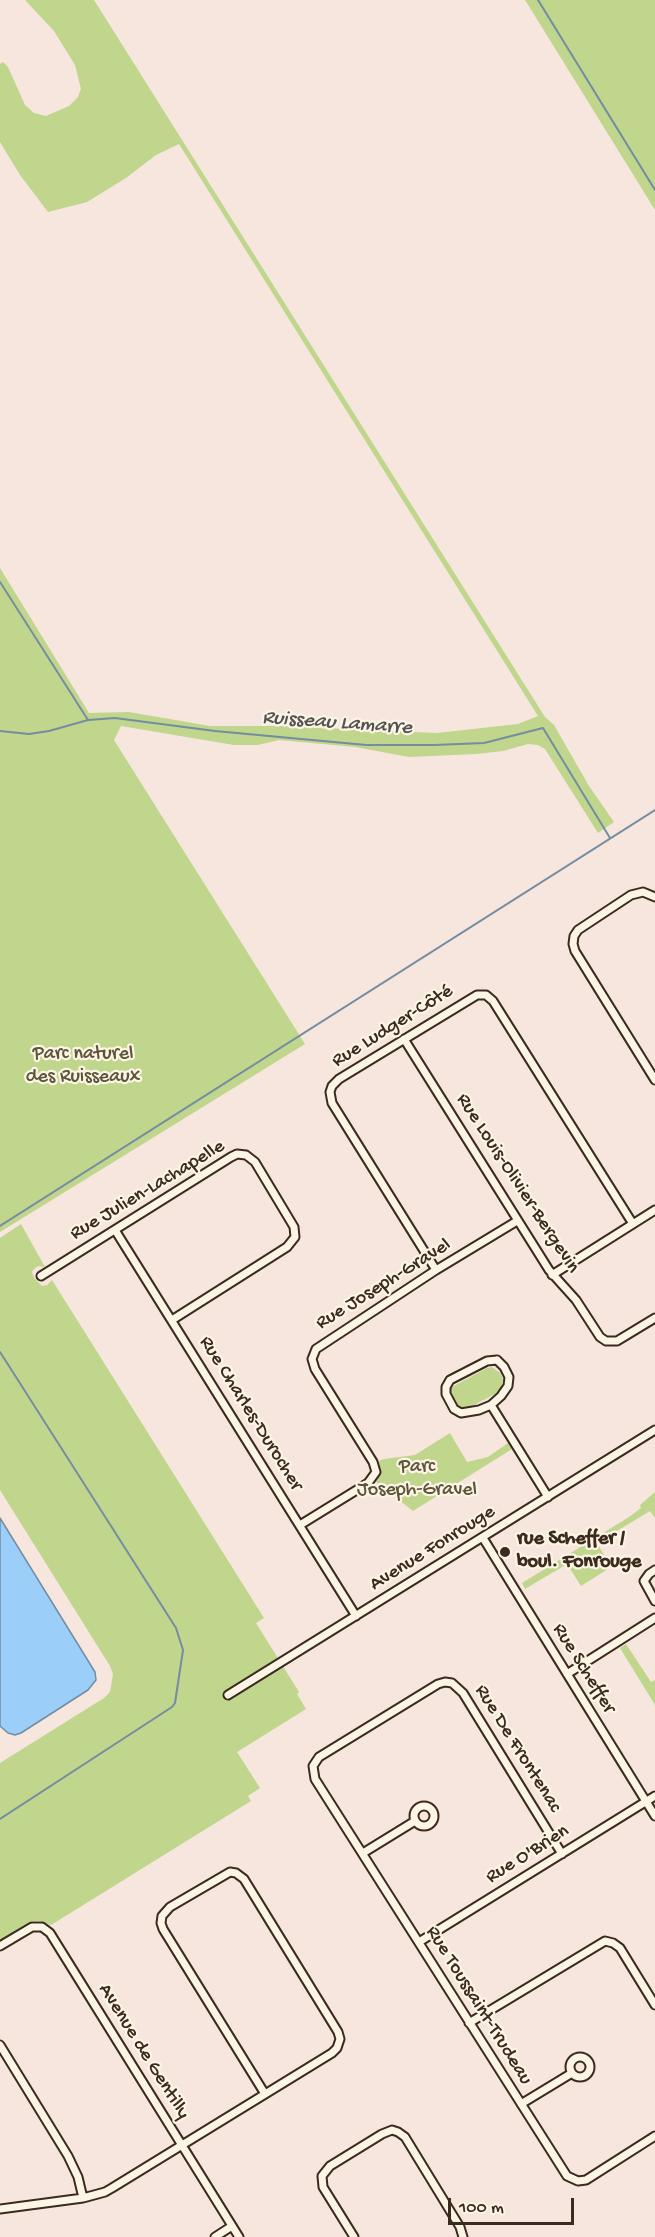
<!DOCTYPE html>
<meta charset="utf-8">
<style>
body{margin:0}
#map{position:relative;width:655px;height:2237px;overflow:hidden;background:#f6e6de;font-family:"Gochi Hand",sans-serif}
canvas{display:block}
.scale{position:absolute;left:448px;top:2198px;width:126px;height:27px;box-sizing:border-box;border:3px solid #3b2a1e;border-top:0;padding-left:8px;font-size:18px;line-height:21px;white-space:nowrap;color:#3b2a1e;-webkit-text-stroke:4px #fcf5e5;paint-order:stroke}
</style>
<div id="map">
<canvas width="655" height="2237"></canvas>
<div class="scale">100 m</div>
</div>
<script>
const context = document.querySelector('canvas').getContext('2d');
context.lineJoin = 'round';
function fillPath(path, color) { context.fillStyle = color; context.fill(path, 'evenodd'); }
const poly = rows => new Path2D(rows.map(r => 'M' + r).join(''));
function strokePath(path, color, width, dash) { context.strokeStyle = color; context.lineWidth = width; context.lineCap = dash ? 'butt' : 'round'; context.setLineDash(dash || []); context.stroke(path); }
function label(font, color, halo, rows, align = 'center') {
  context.font = font + ' "Gochi Hand",sans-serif'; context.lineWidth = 4.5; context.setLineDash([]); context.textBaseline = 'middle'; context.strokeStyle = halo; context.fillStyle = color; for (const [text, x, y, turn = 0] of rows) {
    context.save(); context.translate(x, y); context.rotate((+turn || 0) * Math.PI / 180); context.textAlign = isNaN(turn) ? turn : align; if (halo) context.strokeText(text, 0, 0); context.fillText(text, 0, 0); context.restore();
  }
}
const green = poly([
 [25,0,94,0,545,717,554,725,589,786,614,822,598,833,545,749,538,745,528,744,503,751,476,754,409,757,355,747,279,740,258,745,234,745,121,726,114,740,305,1044,0,1232,0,568,89,713,129,712,210,726,281,726,437,733,518,724,538,716,179,144,156,155,126,178,87,202,48,212,20,175,0,142,0,64,3,62,8,67,25,105,34,113,46,116,69,106,78,97,81,89,75,65,54,31],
 [525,0,655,0,655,210,535,16],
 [21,1224,45,1267,38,1266,34,1269,32,1272,34,1278,42,1286,47,1285,52,1280,264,1618,256,1623,299,1692,297,1694,306,1709,237,1752,260,1788,248,1796,251,1801,51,1925,41,1921,34,1921,26,1924,0,1940,0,1763,104,1698,110,1692,113,1674,110,1666,0,1490,0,1238],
 [492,1367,500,1373,503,1379,501,1388,495,1394,468,1408,459,1407,454,1402,450,1391,452,1387,487,1368],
 [450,1433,467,1462,488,1457,508,1443,512,1449,413,1511,376,1482,380,1472,379,1461,384,1459,415,1455],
 [655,1492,655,1518,650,1511,597,1543,611,1567,581,1586,567,1564,525,1589,522,1583,629,1517,641,1508,640,1505],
 [626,1644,651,1682,655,1680,655,1705,620,1648]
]);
const water = poly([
 [0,1518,95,1672,96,1680,88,1690,21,1733,15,1735,8,1733,0,1726,0,1518]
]);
const stream = poly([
 [538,0,655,190],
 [0,582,88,720],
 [0,731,29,734,49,731,88,720,115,718,215,731,366,745,434,745,484,743,543,728,610,838],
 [0,1226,655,810],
 [0,1352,176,1628,183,1650,175,1703,172,1707,0,1819]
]);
const street = poly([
 [655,897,643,892,631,895,578,930,574,936,573,944,575,951,655,1080],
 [404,1039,549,1270,576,1300,600,1337,606,1341,617,1341,655,1318],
 [115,1230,356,1616],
 [436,1270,332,1103,330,1092,332,1086,339,1079,477,995,486,995,493,1001,633,1224],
 [552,1275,655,1210],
 [41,1276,231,1157,237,1154,246,1155,255,1162,294,1227,295,1237,287,1247,172,1320],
 [497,1360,504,1367,509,1377,508,1386,501,1396,491,1405,479,1410,461,1413,454,1409,446,1394,446,1387,450,1380,487,1361,497,1360],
 [491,1405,548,1497],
 [300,1525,368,1483,376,1472,373,1462,315,1369,312,1359,316,1349,436,1270,517,1221],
 [483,1538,655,1816],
 [655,1570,649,1574,644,1581,655,1601],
 [567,1674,655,1618],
 [228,1695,655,1430],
 '414 1816a10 10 0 1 1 20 0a10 10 0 1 1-20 0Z',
 [363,1853,415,1821],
 [562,1854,463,1693,452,1683,445,1682,438,1684,319,1757,313,1766,315,1779,567,2176,578,2181,586,2180,655,2136],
 [419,1942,655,1796],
 [0,1946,32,1927,42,1927,50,1933,239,2237],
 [469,2023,605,1941,613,1943,620,1948,655,2005],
 [0,2045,68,2156,78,2177,83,2198],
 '570 2067a10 10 0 1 1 20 0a10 10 0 1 1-20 0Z',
 [521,2104,572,2073],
 [0,2209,83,2198,105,2192,112,2188,332,2053,337,2048,340,2039,338,2032,244,1879,236,1873,230,1872,170,1907,162,1916,161,1923,163,1929,265,2094],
 [215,2237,232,2226],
 [354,2237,323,2187,322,2176,330,2166,382,2134,392,2130,398,2132,405,2137,460,2227,463,2237]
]);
const markers = [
 [505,1552,6,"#3b2a1e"]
];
const streetNames = [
 ["Rue Ludger-Côté",393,1027,-32],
 ["Rue Louis-Olivier-Bergevin",517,1184,57],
 ["Rue Julien-Lachapelle",148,1191,-31],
 ["Rue Joseph-Gravel",384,1285,-32],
 ["Rue Charles-Durocher",250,1414,58],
 ["Avenue Fonrouge",433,1549,-32],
 ["Rue Scheffer",583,1669,58],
 ["Rue De Frontenac",517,1749,58],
 ["Rue O'Brien",528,1855,-32],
 ["Rue Toussaint-Trudeau",478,2006,58],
 ["Avenue de Gentilly",143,2052,58]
];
const parkNames = [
 ["Parc naturel",83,1055],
 ["des Ruisseaux",83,1078],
 ["Parc",417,1468],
 ["Joseph-Gravel",417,1491]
];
const poiNames = [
 ["rue Scheffer /",517,1540],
 ["boul. Fonrouge",517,1563]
];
const waterNames = [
 ["Ruisseau Lamarre",337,724,4]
];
fillPath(green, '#bfd68c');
fillPath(water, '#9bcef8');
strokePath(water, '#758ca1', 1.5);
strokePath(stream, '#758ca1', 2);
strokePath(street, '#3b2a1e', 11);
strokePath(street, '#fcf5e5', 7);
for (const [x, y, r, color] of markers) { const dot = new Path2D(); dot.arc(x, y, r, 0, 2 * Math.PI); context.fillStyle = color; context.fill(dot); strokePath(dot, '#fcf5e5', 2); }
label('20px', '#3b2a1e', '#fcf5e5', streetNames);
label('20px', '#5c553a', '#fcf5e5', parkNames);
label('bold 20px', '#3b2a1e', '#fcf5e5', poiNames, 'left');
label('italic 21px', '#535354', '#fcf5e5', waterNames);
</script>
